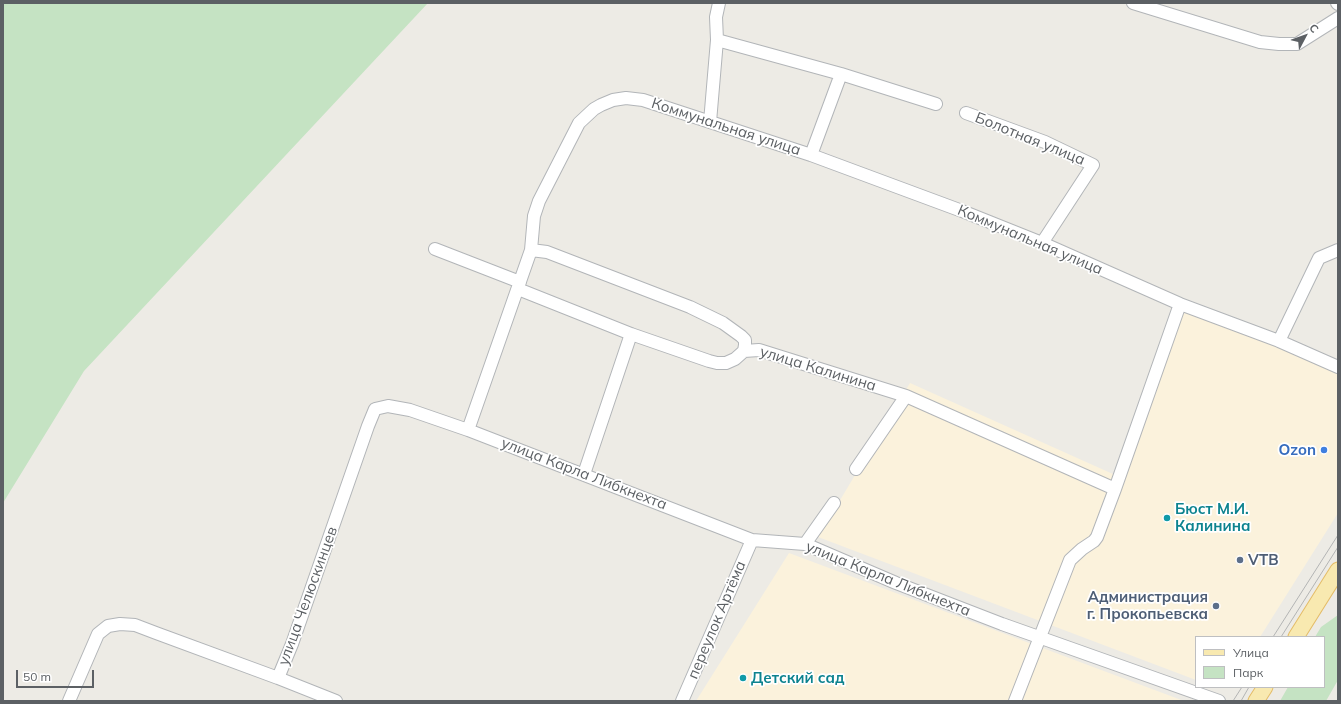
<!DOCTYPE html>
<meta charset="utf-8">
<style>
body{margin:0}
#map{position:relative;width:1341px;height:704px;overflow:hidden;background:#edebe5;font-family:Mulish,sans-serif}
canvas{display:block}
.frame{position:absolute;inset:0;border:4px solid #5c6064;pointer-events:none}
.legend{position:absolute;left:1195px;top:636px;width:130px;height:52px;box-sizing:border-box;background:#fff;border:1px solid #bebfc1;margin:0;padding:5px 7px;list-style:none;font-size:12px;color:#5c6064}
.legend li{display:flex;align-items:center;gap:8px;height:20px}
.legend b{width:20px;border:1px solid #bebfc1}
.north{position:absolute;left:1285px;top:16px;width:40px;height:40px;-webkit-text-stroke:3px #fff;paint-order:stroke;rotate:49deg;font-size:11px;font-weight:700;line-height:16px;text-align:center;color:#5c6064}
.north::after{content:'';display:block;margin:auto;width:14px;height:18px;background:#5c6064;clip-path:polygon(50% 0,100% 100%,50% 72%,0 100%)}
.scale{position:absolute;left:16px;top:670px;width:78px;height:18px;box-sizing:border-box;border:2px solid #5c6064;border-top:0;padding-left:5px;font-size:12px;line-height:14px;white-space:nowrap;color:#5c6064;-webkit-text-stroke:3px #fff;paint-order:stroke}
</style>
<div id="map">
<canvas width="1341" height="704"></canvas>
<div class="frame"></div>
<ul class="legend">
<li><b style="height:5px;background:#f8e9b0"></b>Улица</li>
<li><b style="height:11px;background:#c5e3c3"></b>Парк</li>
</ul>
<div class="north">С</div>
<div class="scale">50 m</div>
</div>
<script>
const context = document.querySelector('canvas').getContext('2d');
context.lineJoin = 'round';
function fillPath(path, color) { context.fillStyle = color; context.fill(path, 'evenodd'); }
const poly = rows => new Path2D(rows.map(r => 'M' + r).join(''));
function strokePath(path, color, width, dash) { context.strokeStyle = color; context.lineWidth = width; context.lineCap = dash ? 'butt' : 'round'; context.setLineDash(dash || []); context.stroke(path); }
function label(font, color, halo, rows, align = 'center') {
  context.font = font + ' Mulish,sans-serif'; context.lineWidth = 3.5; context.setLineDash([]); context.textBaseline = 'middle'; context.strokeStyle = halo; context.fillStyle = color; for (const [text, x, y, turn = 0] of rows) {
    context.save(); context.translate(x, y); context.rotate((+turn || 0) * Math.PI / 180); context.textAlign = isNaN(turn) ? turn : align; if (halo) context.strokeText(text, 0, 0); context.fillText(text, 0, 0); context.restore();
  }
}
const commercial = poly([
 [1183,308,1338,368,1338,513,1260,637,1196,637,1196,680,818,537,910,383,1124,479],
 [789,553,1184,701,696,701]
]);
const green = poly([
 [3,3,428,3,84,371,3,503],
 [1338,615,1338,680,1326,701,1280,701,1288,687,1324,687,1324,637,1315,637,1321,627]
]);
const minor = poly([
 [1133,3,1260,42,1279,44,1297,44,1338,18],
 [1337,3,1338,4],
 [717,40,841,74,936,104],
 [966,113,1045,142,1093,165,1042,243],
 [710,122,717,40,716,17,719,3],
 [811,155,841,74],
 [435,249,520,282],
 [531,250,547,252,690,307,723,323,741,336,745,340,745,345,744,351],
 [518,289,631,334,709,361,717,363,726,363,735,359,744,351,759,350,906,396,1115,489],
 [1279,341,1319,258,1338,250],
 [468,430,531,250,534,216,539,201,579,123,594,109,601,105,613,100,626,98,643,100,811,155,962,211,1042,243,1180,304,1279,341,1338,367],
 [856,469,906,396],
 [584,474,631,334],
 [805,544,834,503],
 [278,678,292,644,368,426,375,409,388,406,410,410,468,430,752,540,805,544,896,583,1002,624,1219,701],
 [69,701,98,634,108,626,120,624,135,625,156,633,278,678,336,701],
 [682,701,752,540],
 [1015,701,1070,560,1082,549,1094,541,1097,537,1115,489,1180,304]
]);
const major = poly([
 [1296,637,1338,570],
 [1256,701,1265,687]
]);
const tram = poly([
 [1273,637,1338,535],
 [1281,637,1338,547],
 [1233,701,1242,687],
 [1241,701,1249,687]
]);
const markers = [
 [1324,450,4,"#3f7fe0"],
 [1167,518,4,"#0f9aa8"],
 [1240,560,4,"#5c6f8a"],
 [1216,606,4,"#5c6f8a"],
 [743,678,4,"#0f9aa8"]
];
const streetNames = [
 ["Коммунальная улица",726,127,18],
 ["Болотная улица",1030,139,22],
 ["Коммунальная улица",1030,240,23],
 ["улица Калинина",818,369,17],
 ["улица Карла Либкнехта",584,474,21],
 ["улица Карла Либкнехта",888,579,22],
 ["улица Челюскинцев",308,596,-70],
 ["переулок Артёма",717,620,-67]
];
const shopNames = [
 ["Ozon",1316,450]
];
const cultureNames = [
 ["Бюст М.И.",1175,509],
 ["Калинина",1175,526],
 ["Детский сад",751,678]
];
const serviceNames = [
 ["VTB",1248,560],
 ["Администрация",1208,597,"right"],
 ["г. Прокопьевска",1208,614,"right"]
];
fillPath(commercial, '#fbf2dc');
fillPath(green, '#c5e3c3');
strokePath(minor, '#b2b5b8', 14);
strokePath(major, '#e4bc67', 17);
strokePath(minor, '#fff', 12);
strokePath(major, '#f8e9b0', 15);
strokePath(tram, '#b3b4b4', 1);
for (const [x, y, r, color] of markers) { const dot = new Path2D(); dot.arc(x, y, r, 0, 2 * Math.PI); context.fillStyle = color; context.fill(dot); strokePath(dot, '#fff', 1.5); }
label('15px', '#5c6064', '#fff', streetNames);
label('bold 15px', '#366cbe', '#fff', shopNames, 'right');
label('bold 15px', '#0d838f', '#fff', cultureNames, 'left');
label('bold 15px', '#4e5e75', '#fff', serviceNames, 'left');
</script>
